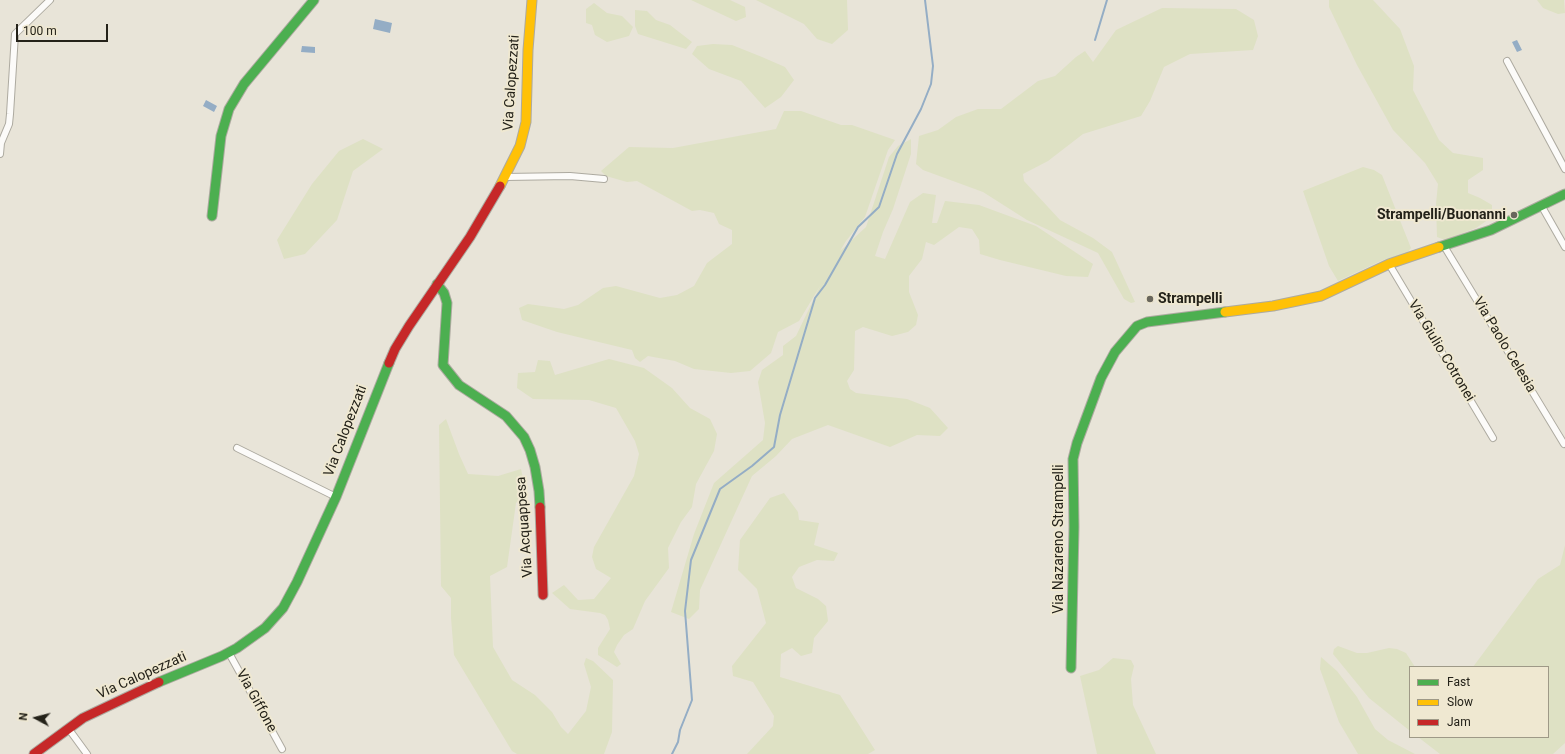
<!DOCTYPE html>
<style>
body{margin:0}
#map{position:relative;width:1565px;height:754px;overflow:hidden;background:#e8e4d8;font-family:Roboto,sans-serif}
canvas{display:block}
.legend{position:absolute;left:1409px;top:666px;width:140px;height:72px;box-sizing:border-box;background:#efe8d1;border:1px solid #9e9987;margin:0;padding:5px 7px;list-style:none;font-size:12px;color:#242219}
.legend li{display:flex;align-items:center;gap:8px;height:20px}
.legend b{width:20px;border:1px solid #9e9987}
.north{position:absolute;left:16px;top:698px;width:40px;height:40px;-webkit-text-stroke:3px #efe8d1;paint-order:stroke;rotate:277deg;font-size:11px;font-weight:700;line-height:16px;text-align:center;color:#242219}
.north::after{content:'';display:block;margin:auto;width:14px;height:18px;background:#242219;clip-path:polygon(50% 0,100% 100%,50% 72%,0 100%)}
.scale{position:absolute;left:16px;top:24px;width:92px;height:18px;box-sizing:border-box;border:2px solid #242219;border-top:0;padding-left:5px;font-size:12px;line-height:14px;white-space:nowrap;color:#242219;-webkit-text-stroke:3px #efe8d1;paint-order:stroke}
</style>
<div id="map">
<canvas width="1565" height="754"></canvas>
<ul class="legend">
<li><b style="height:5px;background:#4caf50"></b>Fast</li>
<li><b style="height:5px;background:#ffc107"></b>Slow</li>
<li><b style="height:5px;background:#c62828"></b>Jam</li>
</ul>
<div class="north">N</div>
<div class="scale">100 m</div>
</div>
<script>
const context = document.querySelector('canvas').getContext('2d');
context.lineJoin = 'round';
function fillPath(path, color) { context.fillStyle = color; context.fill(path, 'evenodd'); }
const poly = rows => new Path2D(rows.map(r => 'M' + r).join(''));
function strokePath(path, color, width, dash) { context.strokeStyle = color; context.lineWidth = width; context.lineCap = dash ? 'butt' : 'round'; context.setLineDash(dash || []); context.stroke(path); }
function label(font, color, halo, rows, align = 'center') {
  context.font = font + ' Roboto,sans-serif'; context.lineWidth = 4; context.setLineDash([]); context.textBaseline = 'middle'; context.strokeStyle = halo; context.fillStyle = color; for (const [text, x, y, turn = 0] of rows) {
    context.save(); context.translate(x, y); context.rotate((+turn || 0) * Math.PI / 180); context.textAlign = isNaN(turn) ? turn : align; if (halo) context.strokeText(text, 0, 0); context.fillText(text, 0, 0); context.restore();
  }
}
const green = poly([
 [691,0,730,0,745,7,746,17,736,21],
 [756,0,847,0,848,30,832,44,817,39,804,24],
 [1329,0,1373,0,1400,29,1414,66,1413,90,1439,140,1453,153,1483,158,1483,170,1468,180,1468,193,1480,198,1492,205,1492,217,1476,228,1445,240,1437,237,1436,204,1438,184,1425,163,1393,130,1357,65,1329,7],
 [1537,0,1564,0,1565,13,1558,14,1543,8],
 [594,3,607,13,622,16,633,27,629,36,607,42,595,35,592,25,586,23,586,9],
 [1162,8,1236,9,1254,20,1258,36,1253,50,1190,54,1164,67,1150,101,1141,116,1083,134,1048,161,1023,174,1024,181,1060,220,1093,238,1112,252,1135,302,1131,303,1124,299,1098,253,1027,220,983,192,923,170,916,164,919,136,938,130,956,117,978,109,1001,109,1038,81,1055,76,1076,57,1085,51,1093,62,1116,30],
 [635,10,647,11,656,20,670,25,692,42,686,49,638,34,635,26],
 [713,44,732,45,762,57,785,67,794,80,781,97,765,108,741,81,709,69,692,54,697,46],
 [784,111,801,111,841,125,852,125,895,140,888,150,865,217,846,241,840,251,866,227,889,157,898,146,911,139,911,154,893,209,883,232,875,256,885,259,910,202,923,193,936,195,932,223,937,223,945,201,979,205,1036,226,1093,264,1088,277,1066,276,1000,260,980,254,979,240,972,229,959,227,934,245,926,242,922,259,909,276,909,292,918,315,916,325,908,332,892,336,863,327,855,331,854,370,847,381,850,389,856,393,907,399,930,408,948,428,940,436,917,435,890,447,828,425,792,439,776,456,752,476,700,590,699,609,689,619,671,612,694,534,714,483,763,440,765,423,758,382,762,370,783,355,783,346,796,336,820,286,799,321,778,332,771,353,750,371,731,373,694,369,675,361,648,356,640,362,635,358,632,350,557,332,522,320,519,308,528,304,564,309,578,305,603,288,616,286,660,298,677,295,694,286,707,263,732,244,732,230,719,224,714,213,700,210,692,211,637,181,627,182,606,176,601,171,629,147,673,148,776,129],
 [363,139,383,149,353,171,337,220,305,254,284,259,277,240,312,184,339,151],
 [1363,167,1374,170,1382,175,1411,248,1407,253,1383,260,1338,281,1329,266,1303,191],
 [609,359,644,368,672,388,690,408,710,419,717,434,714,451,696,484,692,507,681,522,668,548,669,568,645,601,633,629,624,635,617,645,614,652,621,664,617,667,598,655,598,648,610,629,608,620,605,615,600,613,570,609,552,593,564,585,578,600,594,599,611,578,596,569,592,557,594,547,634,476,639,454,635,441,616,408,589,400,533,399,517,388,518,373,535,372,538,360,550,361,555,375],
 [446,419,459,454,468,474,498,476,521,469,526,492,516,503,507,567,490,576,493,647,512,680,535,695,552,712,561,727,568,734,586,711,591,687,584,664,586,658,593,661,613,680,612,732,604,754,517,754,512,751,454,655,451,618,451,598,441,586,439,425],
 [784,493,798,512,799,520,819,523,814,545,838,553,834,561,817,560,799,567,792,577,796,588,818,599,826,606,828,621,814,638,812,653,801,656,792,648,781,654,780,677,840,695,875,750,868,754,747,754,773,726,774,716,753,682,733,676,732,666,766,623,757,589,738,570,740,540,770,498],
 [1565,511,1565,743,1553,754,1440,754,1418,737,1548,737,1548,667,1473,667,1538,579,1560,565,1565,545],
 [1338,646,1357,653,1367,653,1389,648,1397,649,1406,653,1415,667,1410,667,1410,731,1369,698,1333,654,1334,649],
 [1321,657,1337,671,1357,697,1375,729,1388,740,1415,754,1358,754,1339,722,1320,669],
 [1113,658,1131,660,1134,666,1131,679,1133,705,1156,754,1097,754,1080,676,1099,670]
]);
const water = poly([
 [375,19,392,23,390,33,373,29],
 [1517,40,1522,50,1517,52,1512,42],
 [302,46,315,47,315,53,301,52],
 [206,100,217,106,214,112,203,106]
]);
const stream = poly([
 [1095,40,1107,0],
 [672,754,678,742,680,730,692,700,685,611,691,560,720,489,752,466,774,447,780,415,815,298,825,285,858,227,879,207,897,154,921,109,931,84,933,66,925,0]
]);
const street = poly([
 [1507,61,1565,169],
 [0,154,1,143,9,124,10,114,15,34,50,0],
 [505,177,570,176,604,179],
 [1541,205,1565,247],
 [1444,246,1564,444],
 [1389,264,1493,438],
 [237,448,336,497],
 [229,653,282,749],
 [68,728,87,754]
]);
const fast = poly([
 [212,216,221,136,229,109,244,84,314,0],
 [1439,247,1491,230,1565,194],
 [437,284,444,293,447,303,443,365,459,385,506,416,524,437,530,450,535,467,539,491,540,507],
 [1071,668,1074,527,1073,459,1077,443,1101,378,1115,352,1137,326,1147,322,1225,312],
 [159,682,222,656,237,648,265,628,283,608,297,582,336,497,389,363]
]);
const slow = poly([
 [500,186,520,146,526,122,528,50,532,0],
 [1225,312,1273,306,1321,296,1389,264,1439,247]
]);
const jam = poly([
 [389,363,395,349,409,326,470,237,500,186],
 [540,507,543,595],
 [34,754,83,718,159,682]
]);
const markers = [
 [1514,215,4,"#69665c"],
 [1150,299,4,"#69665c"]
];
const streetNames = [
 ["Via Calopezzati",512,83,-86],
 ["Via Paolo Celesia",1504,345,59],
 ["Via Giulio Cotronei",1441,351,59],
 ["Via Calopezzati",346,431,-69],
 ["Via Acquappesa",525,527,-94],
 ["Via Nazareno Strampelli",1059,539,-90],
 ["Via Calopezzati",142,676,-24],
 ["Via Giffone",256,701,61]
];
const poiNames = [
 ["Strampelli/Buonanni",1506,215],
 ["Strampelli",1158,299,"left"]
];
fillPath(green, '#dee1c4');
fillPath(water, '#94adc5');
strokePath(stream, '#94adc5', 2);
strokePath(street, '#adaaa0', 8);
strokePath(fast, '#adaaa0', 11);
strokePath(slow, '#adaaa0', 11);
strokePath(jam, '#adaaa0', 11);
strokePath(street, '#fcfbf9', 6);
strokePath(fast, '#4caf50', 9);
strokePath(slow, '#ffc107', 9);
strokePath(jam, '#c62828', 9);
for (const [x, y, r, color] of markers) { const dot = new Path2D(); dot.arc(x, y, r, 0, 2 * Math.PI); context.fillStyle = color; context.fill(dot); strokePath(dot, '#efe8d1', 1.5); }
label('14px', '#242219', '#efe8d1', streetNames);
label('bold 14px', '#242219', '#efe8d1', poiNames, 'right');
</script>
